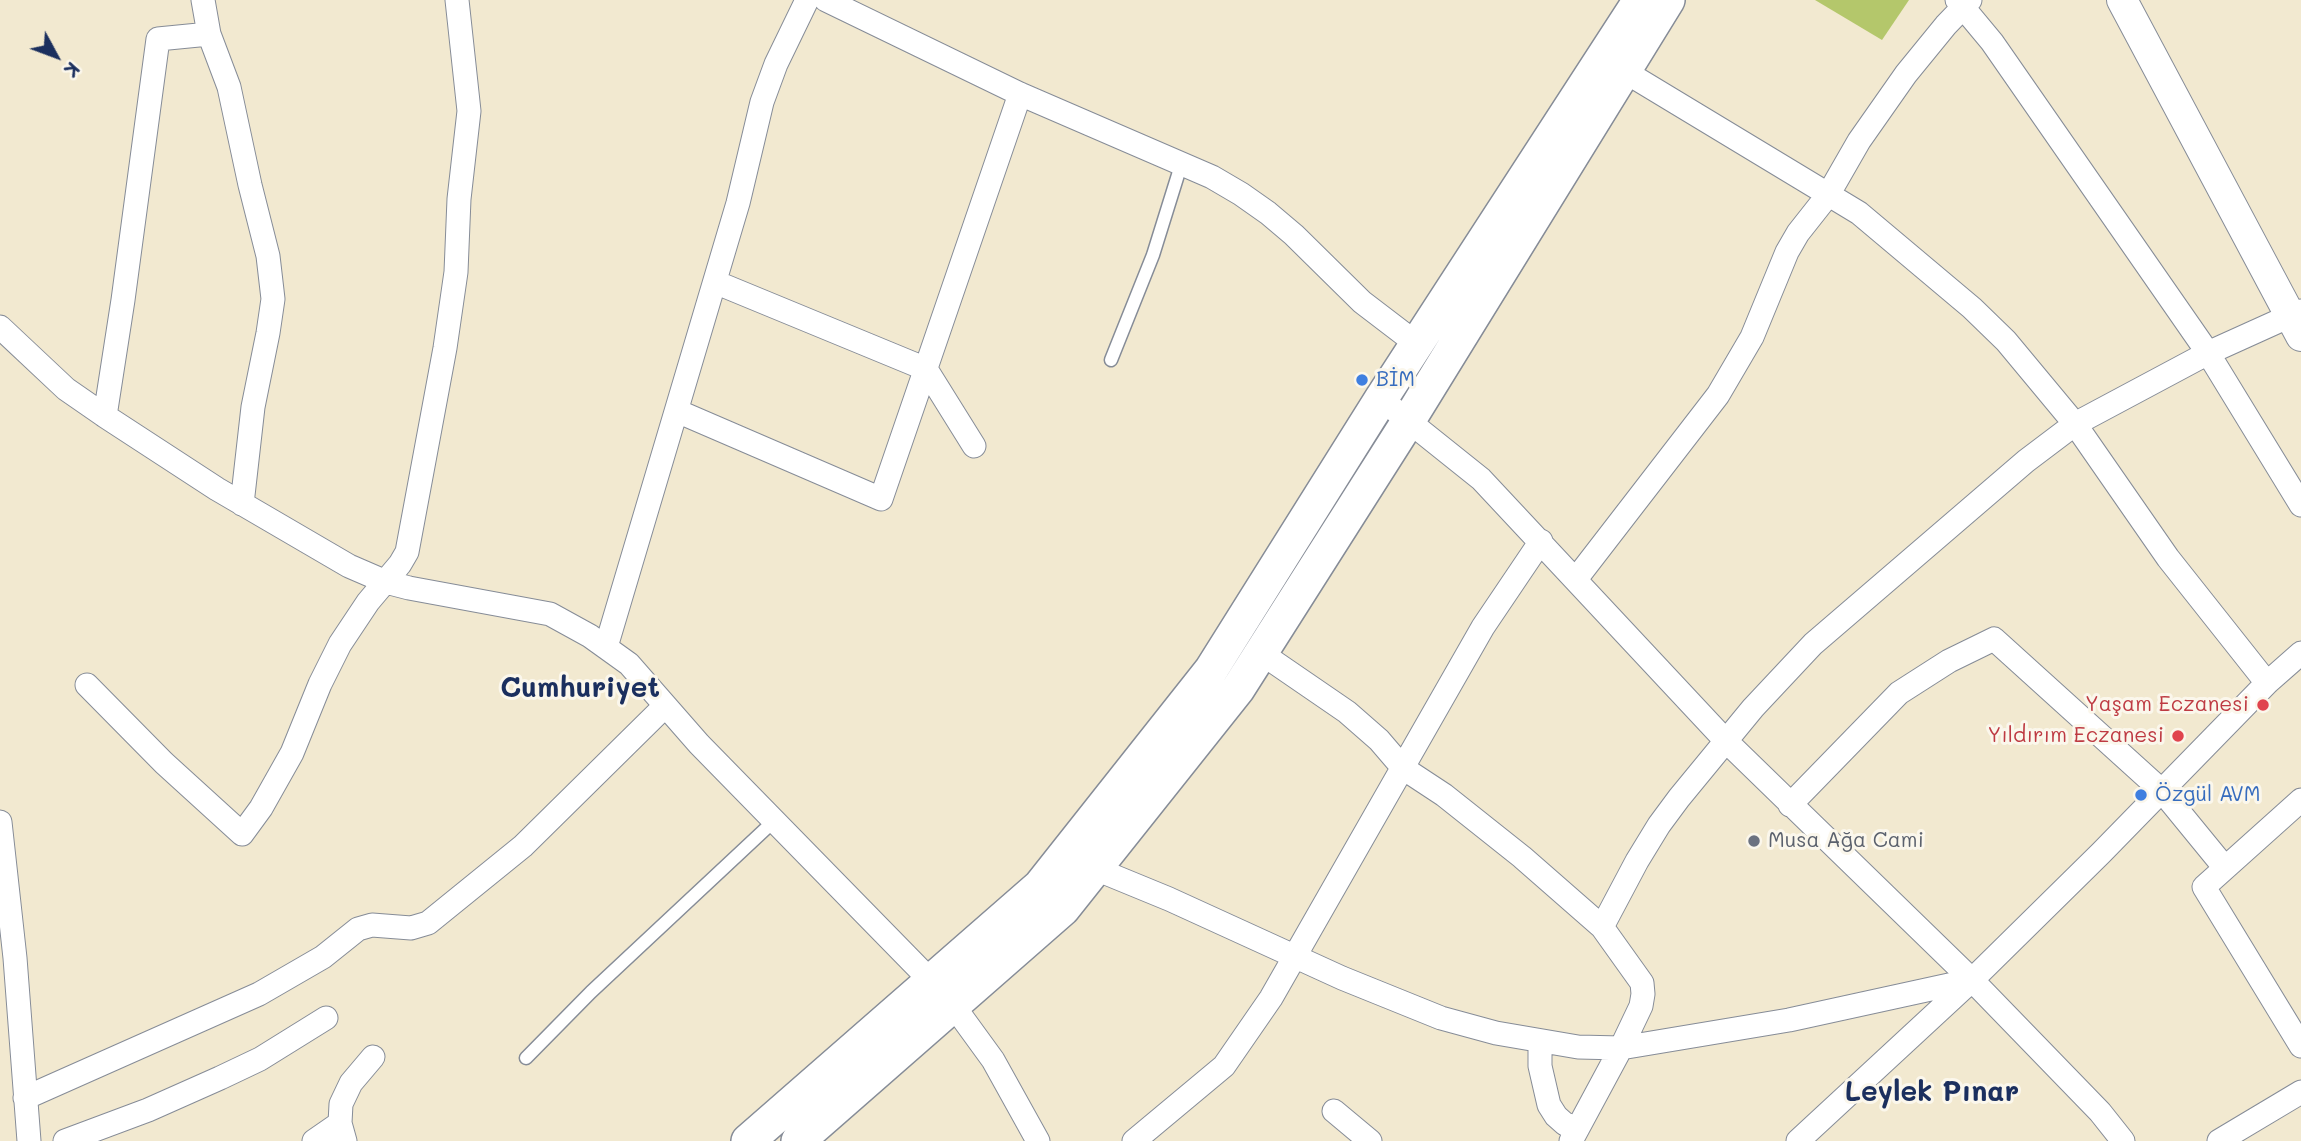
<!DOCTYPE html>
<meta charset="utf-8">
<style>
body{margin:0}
#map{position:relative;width:2301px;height:1141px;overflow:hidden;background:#f2e9d0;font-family:Mali,sans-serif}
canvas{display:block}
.north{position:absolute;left:21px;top:21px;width:70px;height:70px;-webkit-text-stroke:5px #fbf7ec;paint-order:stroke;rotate:131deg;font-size:19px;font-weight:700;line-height:28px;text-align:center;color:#1b2f5e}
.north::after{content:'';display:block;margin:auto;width:24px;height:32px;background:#1b2f5e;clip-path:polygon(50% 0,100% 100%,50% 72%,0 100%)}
</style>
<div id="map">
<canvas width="2301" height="1141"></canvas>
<div class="north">K</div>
</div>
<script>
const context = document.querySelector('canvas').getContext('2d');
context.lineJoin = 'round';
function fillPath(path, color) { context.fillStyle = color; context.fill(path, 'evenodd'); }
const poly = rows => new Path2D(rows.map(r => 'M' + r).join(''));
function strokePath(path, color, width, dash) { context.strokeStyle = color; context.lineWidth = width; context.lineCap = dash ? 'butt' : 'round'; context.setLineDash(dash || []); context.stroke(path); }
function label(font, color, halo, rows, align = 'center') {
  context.font = font + ' Mali,sans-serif'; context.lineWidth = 6; context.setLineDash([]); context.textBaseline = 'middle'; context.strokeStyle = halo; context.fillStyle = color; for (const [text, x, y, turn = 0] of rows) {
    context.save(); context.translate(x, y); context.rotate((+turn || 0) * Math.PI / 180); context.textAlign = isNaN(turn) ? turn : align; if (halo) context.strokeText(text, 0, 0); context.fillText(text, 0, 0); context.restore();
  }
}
const green = poly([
 [1815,0,1909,0,1882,40]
]);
const service = poly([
 [1111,360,1153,255,1182,162],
 [526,1058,591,992,774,821]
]);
const minor = poly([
 [826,0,1020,94,1212,177,1241,194,1268,213,1294,235,1362,302,1417,344],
 [1957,0,1992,42,2208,353,2301,505],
 [209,34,229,87,250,185,268,256,273,299,268,333,253,407,242,504],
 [1614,65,1859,213,1972,308,2006,341,2075,424,2168,558,2267,683],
 [715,282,926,369,974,446],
 [0,327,66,389,105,416,217,489,349,566,386,582,409,588,550,614,590,636,629,664,699,744,931,981],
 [1381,399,1481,479,1725,740,1972,980,2100,1112,2123,1141],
 [677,411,881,499,1020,94],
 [105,416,123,300,158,39,209,34,203,0],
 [1576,579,1718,395,1752,337,1787,252,1798,233,1828,195,1859,141,1906,74,1946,25,1970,0],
 [606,647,738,203,762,102,776,64,807,0],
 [1261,653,1347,712,1379,740,1403,768,1444,795,1522,857,1602,927,1642,983,1643,994,1641,1006,1621,1048,1571,1141],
 [87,685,164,763,242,834,261,808,292,753,320,684,340,644,368,602,400,564,407,552,445,348,456,272,459,199,469,111,457,0],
 [2301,800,2204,887,2301,1046],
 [1790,805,1899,693,1949,661,1994,639,2162,791,2225,868],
 [0,822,15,958,29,1141],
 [1096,869,1169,899,1342,978,1441,1018,1496,1033,1578,1047,1621,1048,1789,1020,1972,980],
 [1602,927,1637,861,1659,825,1679,798,1753,708,1813,644,2026,461,2075,424,2208,353,2301,311],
 [953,1005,993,1060,1038,1141],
 [1540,1042,1540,1066,1549,1105,1556,1116,1565,1124,1577,1128],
 [25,1098,259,994,323,957,358,929,372,925,411,928,428,923,523,846,665,706],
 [1334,1111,1370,1141],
 [65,1141,148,1110,220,1078,260,1059,326,1018],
 [314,1141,340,1123],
 [345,1141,340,1123,341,1104,351,1083,373,1057],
 [1134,1141,1224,1066,1271,998,1483,627,1541,541],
 [1798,1141,1972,980,2101,853,2267,683,2301,653],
 [2219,1141,2301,1092]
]);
const tertiary = poly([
 [2122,0,2301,336]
]);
const secondary = poly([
 [748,1141,1040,886,1211,670,1381,399,1640,0],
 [798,1141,1063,909,1238,689,1409,420,1668,0]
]);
const markers = [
 [1362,380,7,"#3f7fe0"],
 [2263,705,7,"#e0444e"],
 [2178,736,7,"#e0444e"],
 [2141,795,7,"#3f7fe0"],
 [1754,841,7,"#6b7280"]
];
const shopNames = [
 ["BİM",1376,380],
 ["Özgül AVM",2155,795]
];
const healthNames = [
 ["Yaşam Eczanesi",2249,705],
 ["Yıldırım Eczanesi",2164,736]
];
const worshipNames = [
 ["Musa Ağa Cami",1768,841]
];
const districtNames = [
 ["Cumhuriyet",580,688],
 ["Leylek Pınar",1932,1092]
];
fillPath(green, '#b4c76b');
strokePath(service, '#868c97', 15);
strokePath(minor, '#868c97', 25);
strokePath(tertiary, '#868c97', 32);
strokePath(secondary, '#868c97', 36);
strokePath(service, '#fff', 12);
strokePath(minor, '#fff', 23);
strokePath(tertiary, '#fff', 30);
strokePath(secondary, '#fff', 33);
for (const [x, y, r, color] of markers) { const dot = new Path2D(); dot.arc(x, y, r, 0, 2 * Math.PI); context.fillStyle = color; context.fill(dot); strokePath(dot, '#fbf7ec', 2.5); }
label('21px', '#366cbe', '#fbf7ec', shopNames, 'left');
label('21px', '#be3a42', '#fbf7ec', healthNames, 'right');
label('21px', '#5b616d', '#fbf7ec', worshipNames, 'left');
label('bold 28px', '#1b2f5e', '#fbf7ec', districtNames);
</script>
